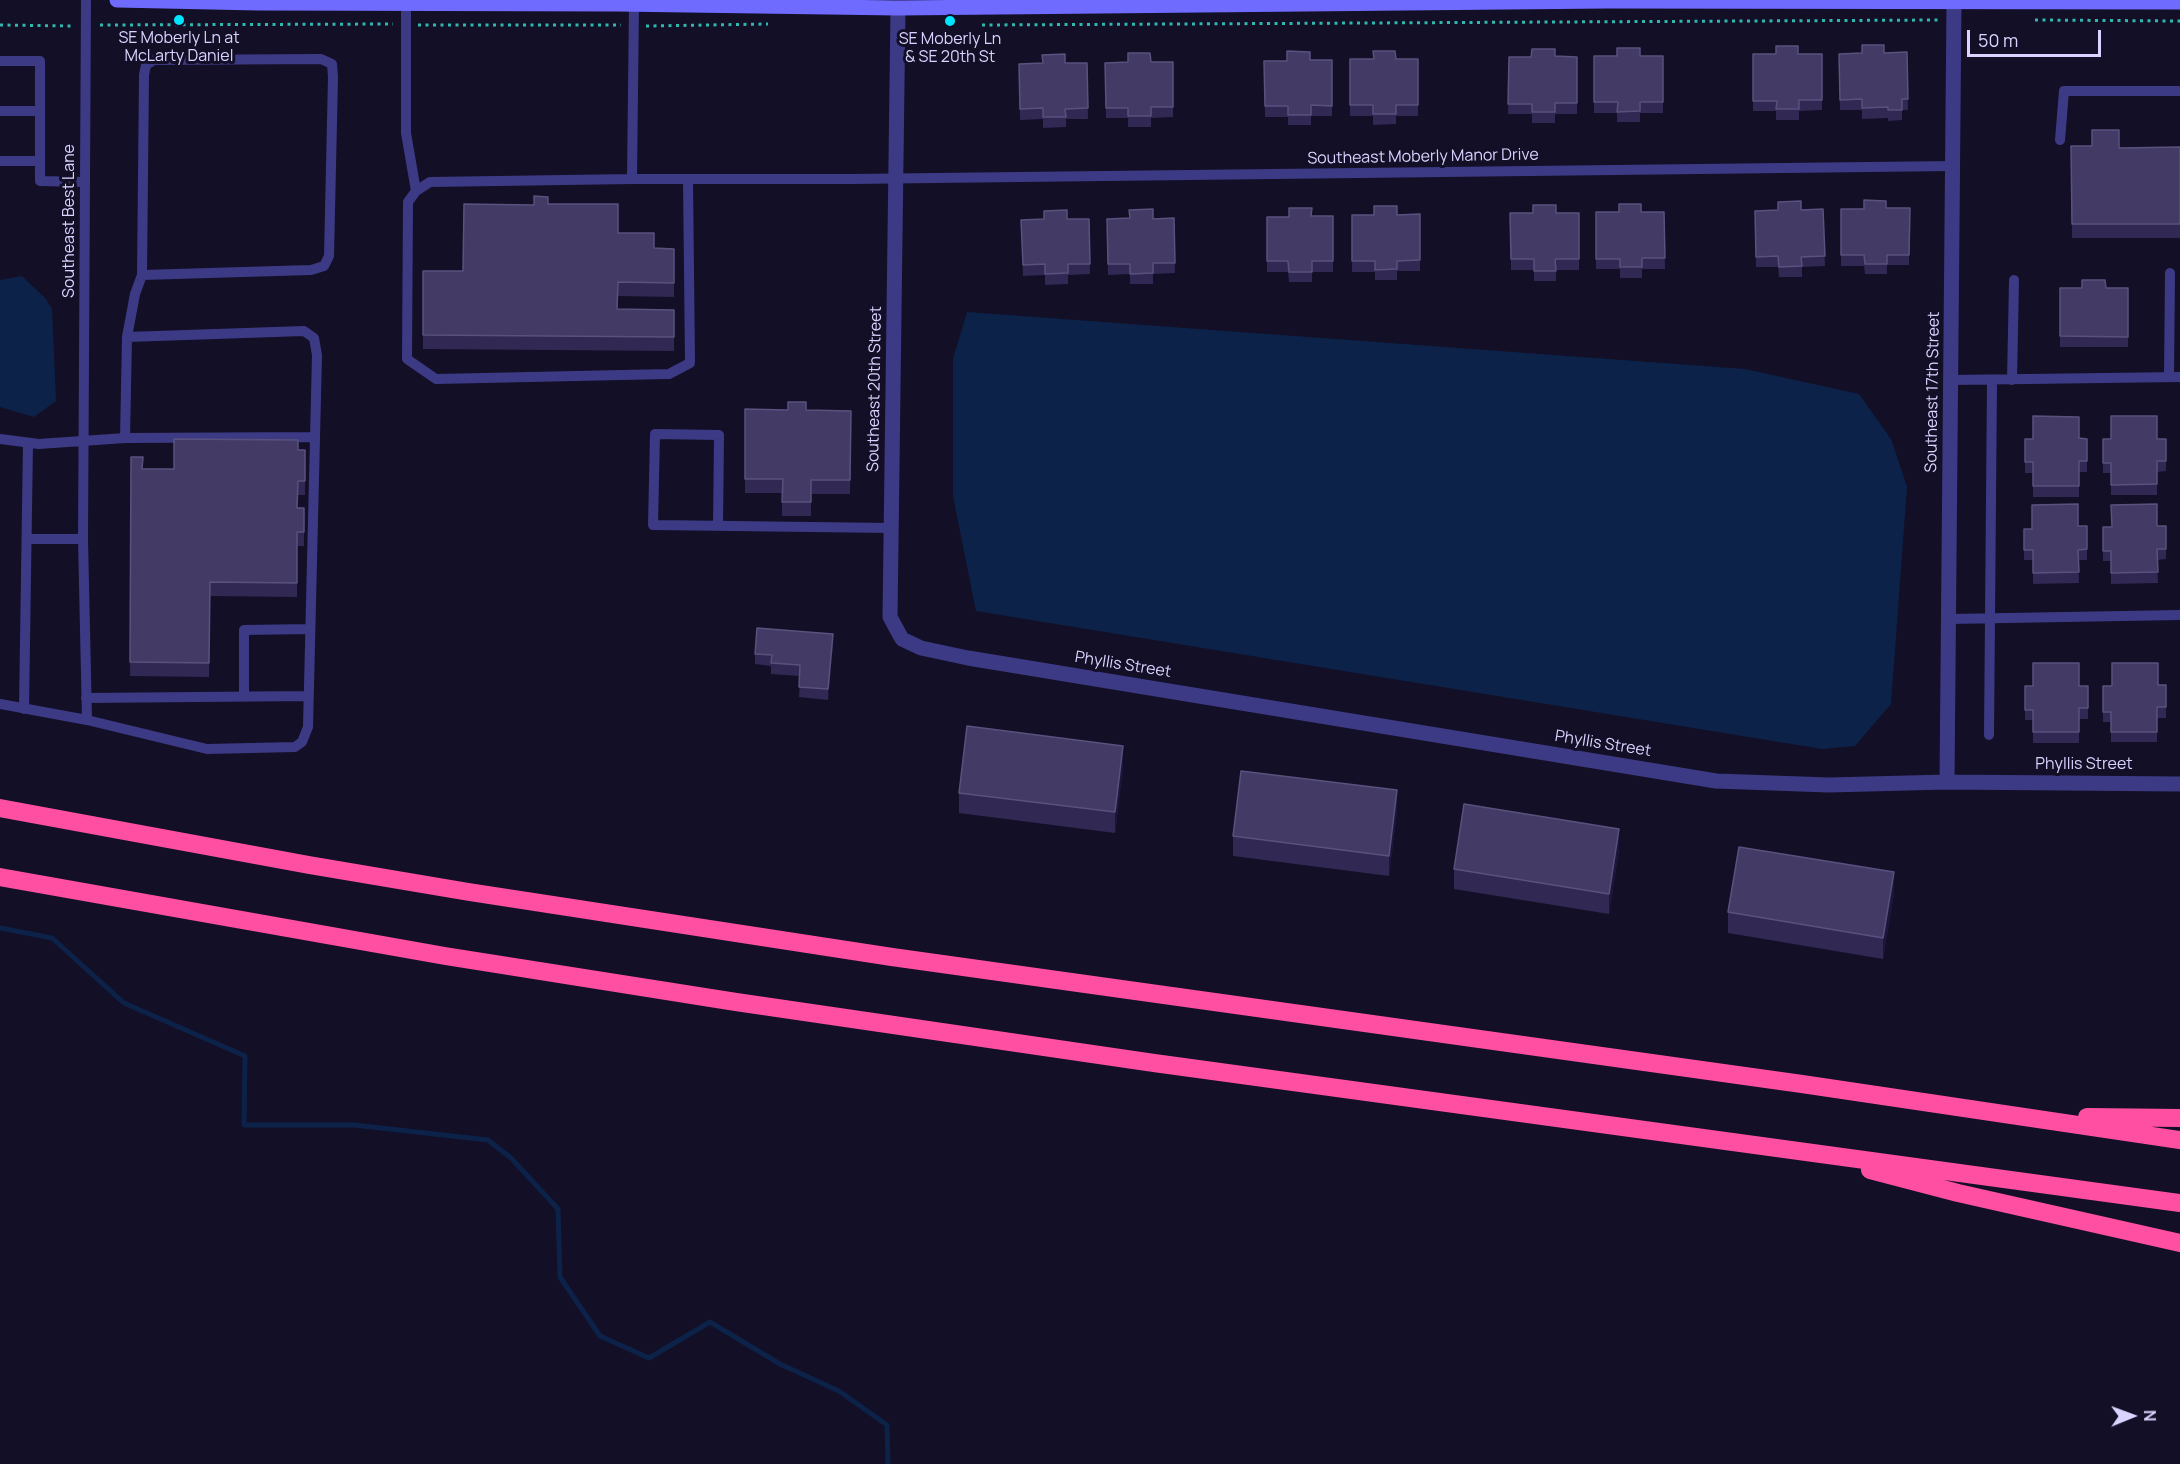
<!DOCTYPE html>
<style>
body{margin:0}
#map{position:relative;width:2180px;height:1464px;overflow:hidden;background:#130f26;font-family:Manrope,sans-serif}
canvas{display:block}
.north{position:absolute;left:2102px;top:1386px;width:60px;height:60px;-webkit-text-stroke:4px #130f26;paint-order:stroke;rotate:89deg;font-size:16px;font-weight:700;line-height:24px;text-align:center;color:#d9d4ff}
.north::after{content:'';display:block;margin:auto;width:21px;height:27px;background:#d9d4ff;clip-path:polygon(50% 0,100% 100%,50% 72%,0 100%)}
.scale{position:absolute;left:1967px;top:30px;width:134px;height:27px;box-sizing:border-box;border:3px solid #d9d4ff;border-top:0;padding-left:8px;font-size:18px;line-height:21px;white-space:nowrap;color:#d9d4ff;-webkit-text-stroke:4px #130f26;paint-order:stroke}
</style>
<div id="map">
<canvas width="2180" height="1464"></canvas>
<div class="north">N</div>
<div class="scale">50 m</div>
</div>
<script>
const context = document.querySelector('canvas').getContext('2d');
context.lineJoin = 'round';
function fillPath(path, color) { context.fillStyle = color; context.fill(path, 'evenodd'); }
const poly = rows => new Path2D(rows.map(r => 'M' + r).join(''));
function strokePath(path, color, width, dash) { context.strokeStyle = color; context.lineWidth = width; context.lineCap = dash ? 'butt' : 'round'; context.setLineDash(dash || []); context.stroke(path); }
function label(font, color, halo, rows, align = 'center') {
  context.font = font + ' Manrope,sans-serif'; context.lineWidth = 6; context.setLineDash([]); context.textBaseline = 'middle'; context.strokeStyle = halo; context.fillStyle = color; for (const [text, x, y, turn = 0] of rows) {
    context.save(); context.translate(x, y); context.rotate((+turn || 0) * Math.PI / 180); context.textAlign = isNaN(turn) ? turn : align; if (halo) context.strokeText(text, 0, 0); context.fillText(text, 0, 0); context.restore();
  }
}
const water = poly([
 [22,276,46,299,52,309,56,401,34,417,0,407,0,280],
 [967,312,1745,369,1859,394,1891,439,1907,487,1891,704,1855,746,1822,749,976,611,953,496,953,359]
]);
const stream = poly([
 [0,928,52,938,124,1003,245,1056,244,1125,354,1125,488,1140,511,1158,558,1209,560,1277,600,1336,649,1358,710,1322,780,1364,839,1391,887,1425,888,1464]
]);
const path = poly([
 [2035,20,2180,21],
 [0,25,72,26],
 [100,25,393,24],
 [418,25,621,25],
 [982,25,1938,20],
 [646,26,768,24]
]);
const lane = poly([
 [86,0,83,539,87,720,207,749,295,747,302,742,308,727,317,355,314,338,304,331,127,337,135,294,142,275,144,75,146,65,154,60,321,59,332,64,333,77,329,256,324,266,311,270,142,275],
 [406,3,406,133,416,191],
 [634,4,632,179,850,179,1953,166],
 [0,61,40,61,40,181,85,182],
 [0,111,40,111],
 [2060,140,2064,91,2180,91],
 [0,161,40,161],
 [632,179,430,182,416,191,408,202,407,359,436,379,669,374,690,363,688,179],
 [2169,377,2170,273],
 [1951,380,2180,377],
 [2012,380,2014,280],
 [125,438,315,437],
 [0,439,39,444,125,438,127,337],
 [718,525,719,435,655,434,653,525,891,528],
 [27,539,83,539],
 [1949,619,2180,615],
 [244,697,244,630,310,629],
 [86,698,308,696],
 [0,704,87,720],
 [24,709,28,443],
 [1989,735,1992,381]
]);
const street = poly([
 [898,8,890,617,902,639,921,648,968,658,1716,781,1829,785,1947,782,2180,784],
 [1947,782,1954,2]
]);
const secondary = poly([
 [117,0,258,3,617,4,898,8,1608,1,2180,2]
]);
const highway = poly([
 [0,808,309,865,469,892,892,957,1802,1084,2180,1140],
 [0,877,445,956,736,1002,1154,1063,2180,1203],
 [2087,1117,2180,1118],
 [1870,1170,1958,1193,2180,1243]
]);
const wall = poly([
 [1907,52,1908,110,1902,110,1902,120,1888,121,1888,118,1862,119,1862,110,1840,110,1839,54],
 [1753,54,1822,54,1822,110,1799,111,1799,120,1776,120,1776,111,1753,111],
 [1594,56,1663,56,1663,113,1640,113,1640,122,1617,122,1617,113,1594,113],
 [1509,57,1577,57,1577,114,1555,114,1555,123,1532,123,1532,114,1508,114],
 [1350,59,1418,59,1418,116,1396,116,1396,124,1373,125,1373,116,1350,116],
 [1332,60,1332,116,1311,116,1311,125,1288,125,1288,117,1265,117,1264,61],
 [1173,62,1173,117,1151,118,1151,127,1128,127,1128,118,1106,118,1105,63],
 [1042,63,1087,63,1088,119,1066,119,1066,127,1043,128,1043,119,1020,120,1019,64],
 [2071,146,2119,148,2180,147,2180,238,2072,238],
 [548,204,654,248,674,249,674,297,618,296,617,309,674,310,674,351,423,349,423,271,463,271,534,205],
 [1910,208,1909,265,1887,265,1887,274,1865,274,1864,266,1841,266,1841,209],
 [1823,209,1825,266,1802,267,1802,277,1779,277,1778,267,1756,267,1755,211],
 [1596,212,1664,212,1665,269,1642,269,1642,278,1620,278,1620,269,1596,269],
 [1510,213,1579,213,1579,270,1556,270,1556,281,1534,281,1534,270,1511,270],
 [1420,214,1420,271,1397,271,1397,280,1375,280,1375,272,1352,272,1352,215],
 [1333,216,1333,272,1312,272,1312,282,1289,282,1288,272,1267,272,1267,217],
 [1174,218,1175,273,1153,274,1153,284,1130,284,1130,274,1108,275,1107,219],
 [1089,219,1090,274,1068,275,1068,284,1045,285,1045,275,1023,276,1021,220],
 [2060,288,2128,288,2128,347,2060,347],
 [745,409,851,411,850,494,811,494,811,516,782,516,782,493,745,493],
 [2025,439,2087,439,2087,472,2079,472,2079,497,2033,497,2033,473,2025,473],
 [2111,439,2157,439,2166,461,2166,471,2157,472,2157,495,2111,495,2111,473,2103,473,2103,450],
 [298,450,305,450,305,495,298,495,297,508,304,508,304,546,297,546,297,597,210,596,209,677,130,676,131,457,142,469,174,469],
 [2078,526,2087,549,2087,560,2078,560,2079,583,2033,584,2033,560,2024,560,2024,539],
 [2157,526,2166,549,2166,559,2157,560,2158,583,2111,584,2111,561,2103,561,2103,527],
 [833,644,828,700,799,697,800,676,771,674,771,666,755,664,755,654],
 [2166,685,2166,718,2157,718,2157,742,2111,742,2111,722,2103,722,2103,686],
 [2025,686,2079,686,2088,708,2088,719,2079,719,2079,743,2033,743,2033,720,2025,720],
 [1123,767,1115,833,959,813,959,793],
 [1397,811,1389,876,1233,856,1233,836],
 [1619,849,1609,914,1454,889,1454,869],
 [1894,893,1883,959,1728,933,1728,912]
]);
const shadedWall = poly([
 [833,634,833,644,828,700,828,689],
 [1123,746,1123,767,1115,833,1115,812],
 [1397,790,1397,811,1389,876,1389,856],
 [1619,829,1619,849,1609,914,1609,894],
 [1894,872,1894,893,1883,959,1883,938]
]);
const building = poly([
 [1862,45,1884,45,1884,53,1907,52,1908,99,1902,99,1902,110,1888,110,1888,107,1862,108,1862,99,1840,100,1839,54,1862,53,1862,45],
 [1776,46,1798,46,1798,54,1822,54,1822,100,1799,100,1799,109,1776,109,1777,101,1753,101,1753,54,1776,54,1776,46],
 [1617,48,1640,48,1640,56,1663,56,1663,102,1640,102,1640,111,1617,112,1618,102,1594,102,1594,56,1617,56,1617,48],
 [1532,49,1555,49,1555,56,1577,57,1577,103,1555,103,1555,112,1532,112,1532,104,1508,104,1509,57,1531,57,1532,49],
 [1287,51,1310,52,1310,60,1332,60,1332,106,1311,105,1311,115,1288,115,1288,106,1265,106,1264,61,1287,61,1287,51],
 [1373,51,1395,51,1396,59,1418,59,1418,105,1396,105,1396,114,1373,114,1373,105,1350,105,1350,59,1374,59,1373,51],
 [1128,53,1150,53,1151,62,1173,62,1173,107,1151,107,1151,116,1128,116,1128,108,1106,108,1105,63,1128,62,1128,53],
 [1065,54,1065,63,1087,63,1088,108,1065,109,1066,117,1043,117,1043,108,1020,109,1019,64,1043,63,1042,55,1065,54],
 [2092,130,2119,130,2119,148,2180,147,2180,224,2072,224,2071,146,2092,146,2092,130],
 [534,196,548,197,548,204,618,204,618,233,654,233,654,248,674,249,674,283,618,282,617,309,674,310,674,337,423,335,423,271,463,271,464,204,534,205,534,196],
 [1864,200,1886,201,1886,208,1910,208,1909,255,1887,255,1887,264,1865,264,1864,255,1841,255,1841,209,1864,209,1864,200],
 [1801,201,1801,210,1823,209,1825,256,1801,257,1802,266,1779,267,1778,256,1756,257,1755,211,1778,210,1778,202,1801,201],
 [1619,204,1641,204,1641,212,1664,212,1665,258,1642,258,1642,267,1620,267,1620,259,1596,259,1596,212,1619,212,1619,204],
 [1533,205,1556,205,1556,213,1579,213,1579,259,1555,259,1556,271,1534,271,1534,259,1511,259,1510,213,1533,213,1533,205],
 [1374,206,1397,206,1397,215,1420,214,1420,260,1397,261,1397,269,1375,270,1375,261,1352,261,1352,215,1374,215,1374,206],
 [1289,208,1312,208,1311,216,1333,216,1333,261,1312,261,1312,272,1289,272,1288,261,1267,261,1267,217,1289,217,1289,208],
 [1153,209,1153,219,1174,218,1175,263,1153,263,1153,273,1130,274,1130,264,1108,264,1107,219,1130,218,1129,210,1153,209],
 [1067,210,1067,219,1089,219,1090,264,1068,264,1068,273,1045,274,1045,264,1023,265,1021,220,1044,219,1044,211,1067,210],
 [2082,280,2105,280,2106,288,2128,288,2128,337,2060,336,2060,288,2082,288,2082,280],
 [788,402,806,402,806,410,851,411,850,480,811,480,811,502,782,502,783,479,745,479,745,409,788,410,788,402],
 [2033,416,2079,417,2079,438,2087,439,2087,461,2079,461,2079,486,2033,486,2033,462,2025,462,2025,439,2033,439,2033,416],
 [2111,416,2157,416,2157,439,2166,439,2166,461,2157,461,2157,484,2111,485,2111,463,2103,463,2103,439,2111,439,2111,416],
 [174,439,298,440,298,450,305,450,305,481,298,481,297,508,304,508,304,532,297,532,297,583,210,582,209,663,130,662,131,457,143,457,142,469,174,469,174,439],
 [2078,504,2078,526,2087,526,2087,549,2078,550,2079,572,2033,573,2033,550,2024,550,2024,529,2032,529,2032,505,2078,504],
 [2157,504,2157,526,2166,526,2166,549,2157,549,2158,572,2111,573,2111,551,2103,551,2103,527,2112,527,2111,505,2157,504],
 [757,628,833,634,828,689,799,687,800,665,771,663,772,655,755,654,757,628],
 [2033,663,2079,663,2079,686,2088,686,2088,708,2079,708,2079,732,2033,732,2033,710,2025,710,2025,686,2033,686,2033,663],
 [2112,663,2158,663,2158,685,2166,685,2166,707,2157,707,2157,732,2111,732,2111,712,2103,712,2103,686,2112,686,2112,663],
 [967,726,1123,746,1115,812,959,793,967,726],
 [1241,771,1397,790,1389,856,1233,836,1241,771],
 [1464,804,1619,829,1609,894,1454,869,1464,804],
 [1739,847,1894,872,1883,938,1728,912,1739,847]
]);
const markers = [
 [179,20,6,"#00e5ff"],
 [950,21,6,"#00e5ff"]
];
const poiNames = [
 ["SE Moberly Ln at",179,39],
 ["McLarty Daniel",179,57],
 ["SE Moberly Ln",950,40],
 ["& SE 20th St",950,58]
];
const streetNames = [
 ["Southeast Moberly Manor Drive",1423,157,-1],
 ["Southeast Best Lane",70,221,-90],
 ["Southeast 20th Street",875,389,-89],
 ["Southeast 17th Street",1933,392,-89],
 ["Phyllis Street",1123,665,9],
 ["Phyllis Street",1603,744,9],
 ["Phyllis Street",2084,765]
];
fillPath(water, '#0c2248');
strokePath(stream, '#0c2248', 5);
strokePath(path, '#2fb8b0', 3, [3, 4.5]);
strokePath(lane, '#3d3a85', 10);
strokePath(street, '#3d3a85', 15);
strokePath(secondary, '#6f6bff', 15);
strokePath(highway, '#ff4fa3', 18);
fillPath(wall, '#312854');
fillPath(shadedWall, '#1d163a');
fillPath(building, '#433a66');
strokePath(building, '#5a527e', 1.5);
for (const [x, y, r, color] of markers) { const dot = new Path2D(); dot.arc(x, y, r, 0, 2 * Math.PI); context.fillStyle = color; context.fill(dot); strokePath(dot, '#130f26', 2); }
label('16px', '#d9d4ff', '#130f26', poiNames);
label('16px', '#d9d4ff', '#130f26', streetNames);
</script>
